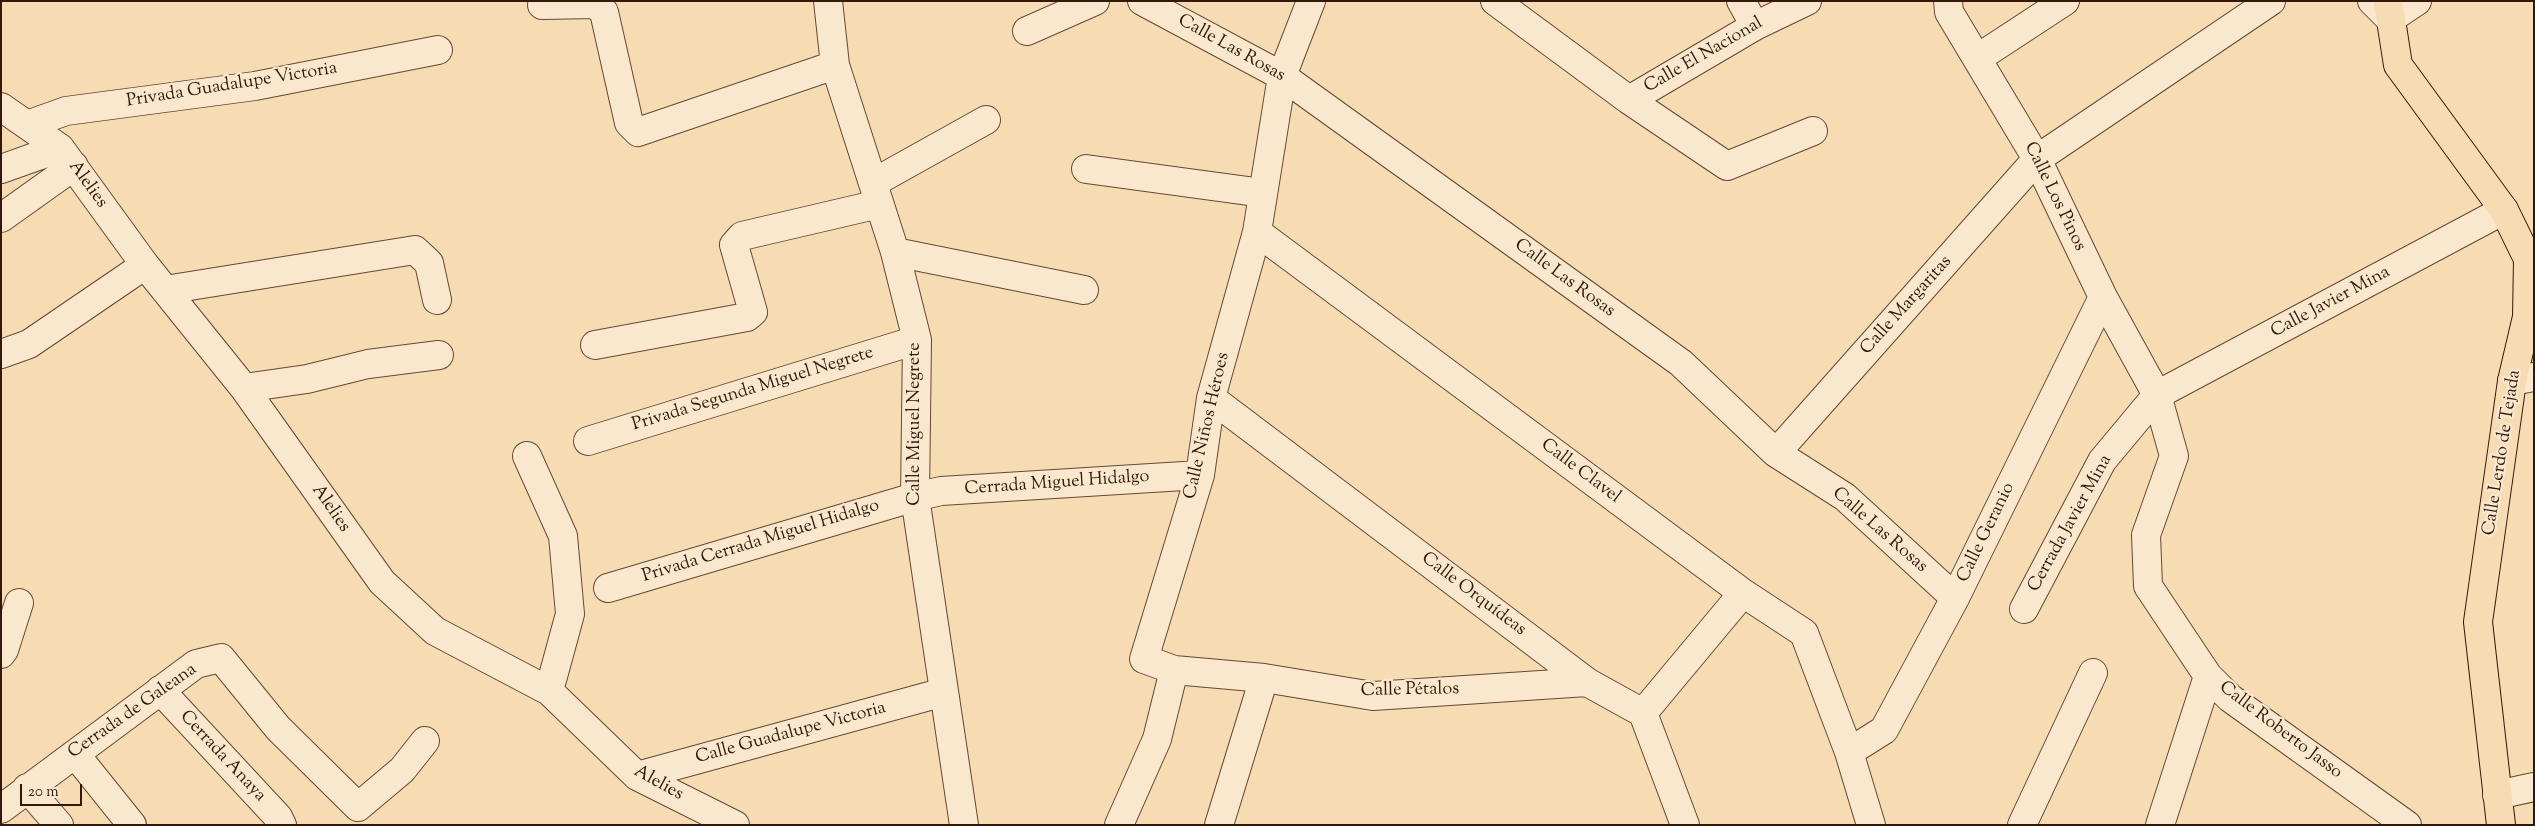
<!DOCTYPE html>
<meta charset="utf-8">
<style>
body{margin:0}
#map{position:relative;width:2535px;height:826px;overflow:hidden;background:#f7dcb3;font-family:"Sorts Mill Goudy",serif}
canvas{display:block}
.frame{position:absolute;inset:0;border:2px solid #33170b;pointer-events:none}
.scale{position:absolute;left:20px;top:784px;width:62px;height:22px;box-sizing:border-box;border:2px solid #33170b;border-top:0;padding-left:6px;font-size:15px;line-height:18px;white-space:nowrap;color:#33170b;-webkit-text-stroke:4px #fae8ce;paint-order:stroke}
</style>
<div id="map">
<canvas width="2535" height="826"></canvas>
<div class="frame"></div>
<div class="scale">20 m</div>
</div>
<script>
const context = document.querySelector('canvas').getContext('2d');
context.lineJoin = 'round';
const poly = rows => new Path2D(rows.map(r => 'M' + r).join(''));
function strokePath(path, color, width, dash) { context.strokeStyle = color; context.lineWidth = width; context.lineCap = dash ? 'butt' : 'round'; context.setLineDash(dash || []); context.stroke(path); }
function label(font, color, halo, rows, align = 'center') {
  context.font = font + ' "Sorts Mill Goudy",serif'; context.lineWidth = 4.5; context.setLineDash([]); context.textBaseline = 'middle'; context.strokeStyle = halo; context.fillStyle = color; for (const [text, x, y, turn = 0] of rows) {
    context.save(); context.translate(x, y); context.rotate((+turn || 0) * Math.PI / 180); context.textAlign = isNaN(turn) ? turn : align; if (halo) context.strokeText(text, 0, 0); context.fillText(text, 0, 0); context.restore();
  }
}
const minor = poly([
 [828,1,835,65,895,252,917,340,915,497,964,825],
 [1142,1,1282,76,1681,363,1776,453,1845,497,1955,598],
 [1311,1,1282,76,1257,232,1211,398,1200,475,1144,659,1174,670,1264,678,1373,696,1587,682],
 [1495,1,1629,100,1727,166,1813,131],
 [1741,1,1755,26],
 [1948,1,1949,12,2037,159,2103,297,2157,395,2174,456,2146,535,2148,586,2208,676,2230,698,2407,825],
 [2372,1,2390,19,2417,1],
 [542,5,595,4,604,12,629,123,638,132,835,65],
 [1027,31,1095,1],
 [1978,58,2065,1],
 [1629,100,1755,26,1807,1],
 [1,107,60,148,145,265,244,388,382,582,435,631,549,691,637,776,735,825],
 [27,125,66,111,255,86,438,50],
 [1,169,60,148],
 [1086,169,1263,193],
 [873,183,986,120],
 [1,218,74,166],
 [1257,232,1743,593,1804,633,1849,752,1871,825],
 [895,252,1084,290],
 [165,290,415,250,429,263,437,300],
 [595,345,747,317,753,312,734,245,742,236,879,204],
 [1,354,29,344,145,265],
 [2512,381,2534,377],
 [244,388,307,379,368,364,439,355],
 [1211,398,1587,682,1643,713,1685,825],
 [588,441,917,340],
 [1776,453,2037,159,2271,1],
 [527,456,563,536,570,614,549,691],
 [608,588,915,497,941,491,1200,475],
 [2024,609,2102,461,2157,395,2504,210],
 [1,654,4,650,19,603],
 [160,690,278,817,282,825],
 [1643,713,1743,593],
 [1849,752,1884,730,1955,598,2103,297],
 [75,754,132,825],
 [637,776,944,692],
 [27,788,59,825],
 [2497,795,2534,787],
 [1,809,196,664,221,658,278,728,358,807,402,770,425,741],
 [1119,825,1157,739,1174,670],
 [1219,825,1264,678],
 [2022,825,2093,673],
 [2160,825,2208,676]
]);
const major = poly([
 [2388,1,2398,65,2504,210,2528,259,2527,317,2512,381,2478,622,2501,825]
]);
const streetNames = [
 ["Calle Las Rosas",1231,49,29],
 ["Calle El Nacional",1704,56,-30],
 ["Privada Guadalupe Victoria",232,86,-9],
 ["Alelies",87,185,54],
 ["Calle Los Pinos",2054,197,64],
 ["Calle Las Rosas",1564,279,36],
 ["Calle Javier Mina",2331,303,-28],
 ["Calle Margaritas",1907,306,-48],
 ["Privada Segunda Miguel Negrete",753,390,-17],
 ["Calle Miguel Negrete",916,424,-90],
 ["Calle Niños Héroes",1208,426,-77],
 ["Calle Lerdo de Tejada",2503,453,-81],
 ["Calle Clavel",1580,472,37],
 ["Cerrada Miguel Hidalgo",1057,484,-4],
 ["Alelies",330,509,55],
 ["Cerrada Javier Mina",2071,524,-61],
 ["Calle Las Rosas",1879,531,41],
 ["Calle Geranio",1987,533,-64],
 ["Privada Cerrada Miguel Hidalgo",761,542,-17],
 ["Calle Orquídeas",1473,595,37],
 ["Calle Pétalos",1410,691,-1],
 ["Cerrada de Galeana",133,712,-35],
 ["Calle Roberto Jasso",2280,731,37],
 ["Calle Guadalupe Victoria",791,734,-15],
 ["Cerrada Anaya",222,757,47],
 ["Alelies",658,784,29]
];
strokePath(minor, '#644835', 30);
strokePath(major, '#33170b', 30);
strokePath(minor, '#fae8ce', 28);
strokePath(major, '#f7dcb3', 28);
label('18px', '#33170b', '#fae8ce', streetNames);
</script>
